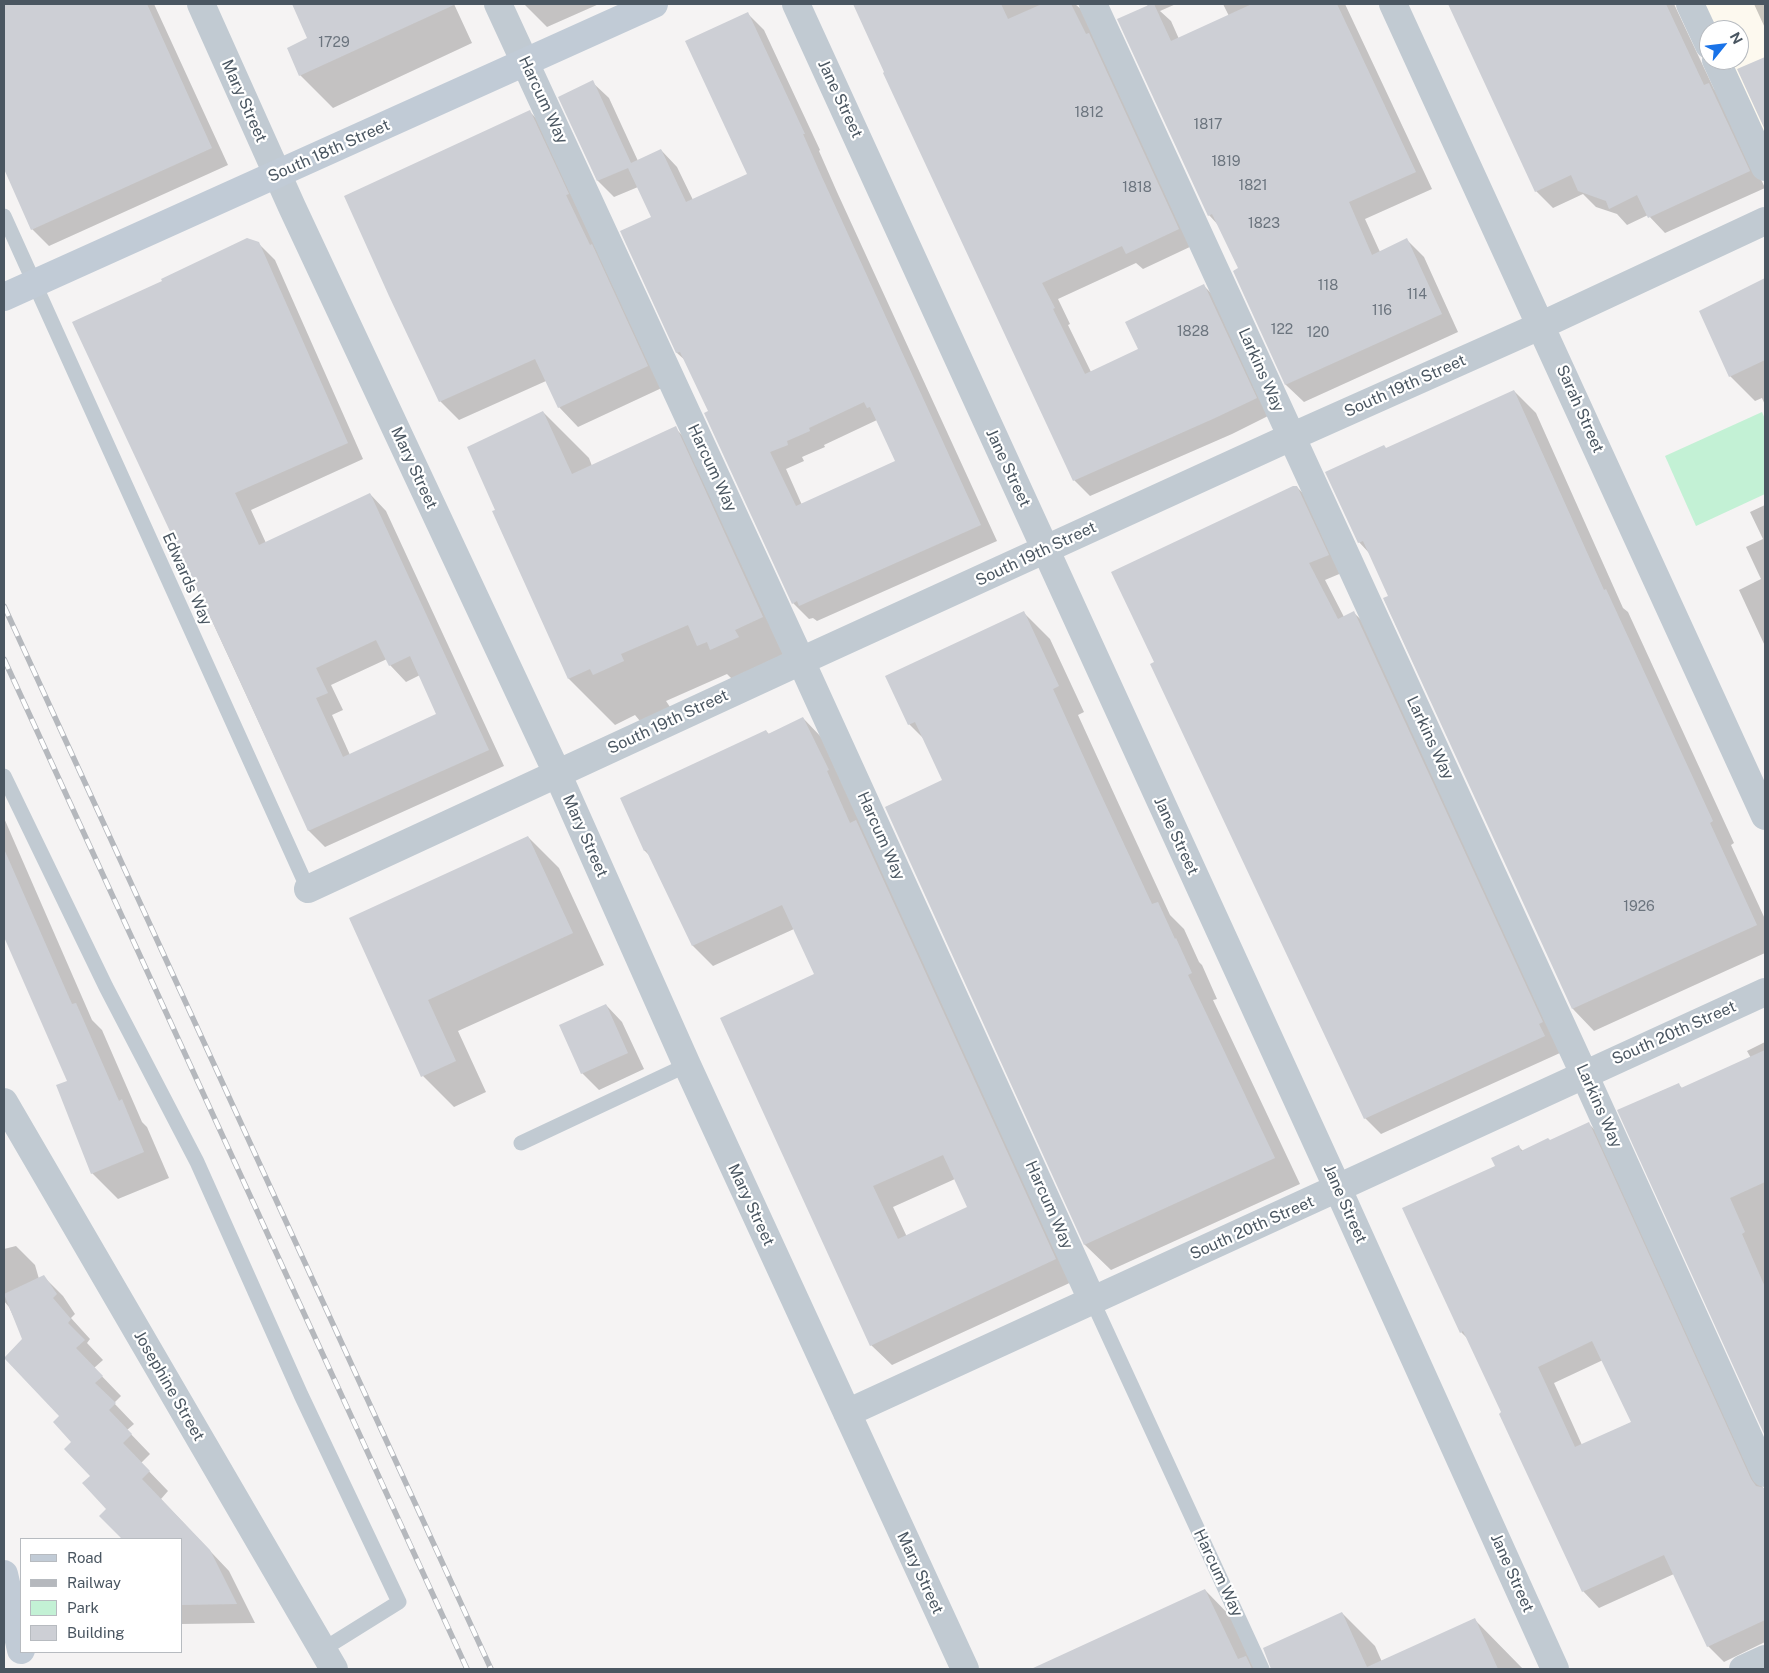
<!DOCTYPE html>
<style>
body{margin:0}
#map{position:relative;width:1769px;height:1673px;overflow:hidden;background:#f5f3f3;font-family:"Public Sans",sans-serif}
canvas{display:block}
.frame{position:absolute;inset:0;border:5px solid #4a5661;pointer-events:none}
.legend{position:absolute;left:20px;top:1538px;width:162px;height:115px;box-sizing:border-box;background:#fff;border:1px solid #b7bbc0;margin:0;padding:6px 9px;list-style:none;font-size:15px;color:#4a5661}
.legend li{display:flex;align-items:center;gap:10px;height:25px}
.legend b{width:25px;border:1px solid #b7bbc0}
.north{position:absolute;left:1699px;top:20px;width:50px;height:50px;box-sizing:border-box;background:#fff;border:1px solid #b7bbc0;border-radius:50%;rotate:61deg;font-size:14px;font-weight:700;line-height:20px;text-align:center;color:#4a5661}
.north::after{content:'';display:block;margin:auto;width:18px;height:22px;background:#1a73e8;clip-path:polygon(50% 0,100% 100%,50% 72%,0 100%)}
</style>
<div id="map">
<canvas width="1769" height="1673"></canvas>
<div class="frame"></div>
<ul class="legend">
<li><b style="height:6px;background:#c1cbd6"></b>Road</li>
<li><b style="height:6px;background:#b5b8bd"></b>Railway</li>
<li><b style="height:14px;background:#c3f1d5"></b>Park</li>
<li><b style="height:14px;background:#cdcfd5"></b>Building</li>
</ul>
<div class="north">N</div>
</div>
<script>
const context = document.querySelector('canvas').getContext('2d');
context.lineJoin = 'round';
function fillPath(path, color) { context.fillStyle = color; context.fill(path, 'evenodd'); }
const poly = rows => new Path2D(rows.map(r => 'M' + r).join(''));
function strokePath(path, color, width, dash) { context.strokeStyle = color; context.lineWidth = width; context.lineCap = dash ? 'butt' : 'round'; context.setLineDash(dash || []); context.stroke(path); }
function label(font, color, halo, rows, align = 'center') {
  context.font = font + ' "Public Sans",sans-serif'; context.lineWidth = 4.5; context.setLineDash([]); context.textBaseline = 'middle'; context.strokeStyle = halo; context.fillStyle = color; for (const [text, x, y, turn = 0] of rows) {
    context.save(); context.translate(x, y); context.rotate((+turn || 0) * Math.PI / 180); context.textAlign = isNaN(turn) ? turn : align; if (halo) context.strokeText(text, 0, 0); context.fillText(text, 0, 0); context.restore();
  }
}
const commercial = poly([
 [1687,4,1765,4,1765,174,1713,60,1739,60,1739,30,1709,30]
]);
const green = poly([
 [1762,412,1765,419,1765,494,1696,526,1665,456]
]);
const shadow = poly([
 [4,4,154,4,228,165,49,246,32,229,14,189,7,156,4,152],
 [293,4,454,4,472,43,333,108,300,75,309,38],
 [524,4,599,4,547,27],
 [854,4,1075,4,1082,10,1194,245,1143,269,1136,263,1058,299,1070,324,1068,325,1091,372,1140,349,1204,286,1220,302,1272,414,1232,434,1090,496,1074,480],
 [1146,4,1176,4,1160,11,1171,21,1179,39,1229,16,1223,4,1345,4,1432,189,1365,219,1380,252,1407,240,1424,257,1458,332,1304,402,1286,385,1234,271,1240,269,1219,226,1209,215,1148,6],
 [1449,4,1674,4,1714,89,1725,101,1765,188,1665,233,1648,215,1627,225,1617,214,1596,207,1583,194,1553,208,1536,191],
 [1754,4,1765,4,1765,28],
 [747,13,764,30,820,150,819,151,837,192,997,541,817,621,813,618,809,619,793,603,710,412,687,362,677,353,622,232,653,218,638,187,614,197,598,181,560,97,592,82,609,98,638,161,661,150,677,167,693,200,749,174],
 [877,420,896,462,802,505,786,469,804,461,802,457,825,447,824,445],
 [1765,58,1765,128,1739,70],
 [529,111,549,131,666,386,578,427,559,407,546,381,459,420,440,401],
 [258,243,275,260,363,459,251,510,266,543,370,494,386,511,504,766,325,847,309,831,74,322],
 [387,659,390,665,406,682,420,675,438,715,350,755,332,715,343,710,331,685],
 [1765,279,1765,405,1762,398,1755,401,1730,376,1728,297],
 [1514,391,1536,413,1623,608,1628,612,1734,843,1731,845,1765,919,1765,953,1594,1031,1573,1009,1384,599,1390,596,1370,554,1359,542,1387,449],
 [543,412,589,458,592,466,675,428,721,474,809,663,744,691,727,674,666,701,670,707,640,721,635,715,615,725,569,679,497,510],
 [1297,487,1313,504,1344,572,1325,580,1344,617,1354,613,1371,629,1560,1053,1381,1134,1365,1118,1156,662],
 [1765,505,1765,646,1739,590,1761,579,1746,547,1763,539,1750,512],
 [1024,613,1050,639,1084,712,1078,715,1121,809,1170,915,1184,929,1199,962,1202,965,1217,999,1213,1000,1300,1184,1111,1270,1085,1245,886,807,944,781,925,740,909,724],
 [803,718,823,739,1076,1280,892,1365,871,1345,815,974,794,929,713,966,693,946,651,857,645,851,622,799,766,731,769,734],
 [955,1179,969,1208,907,1237,893,1207],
 [4,818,92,1020,102,1030,142,1122,147,1127,169,1178,118,1199,92,1173,68,1081,4,934],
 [528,837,559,868,604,965,458,1031,486,1092,454,1107,423,1076,350,919],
 [606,1005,622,1022,644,1069,599,1090,582,1073],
 [1765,1042,1765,1433,1619,1110,1678,1084,1683,1089,1751,1058,1747,1051],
 [1589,1124,1605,1140,1764,1490,1765,1490,1765,1642,1724,1662,1708,1646,1674,1574,1599,1608,1583,1591,1503,1413,1467,1338,1461,1332,1496,1166,1519,1147,1523,1151,1550,1142],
 [1603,1360,1632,1422,1582,1445,1554,1383],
 [16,1246,35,1265,39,1279,44,1277,63,1296,75,1314,71,1318,90,1339,87,1343,103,1360,94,1368,121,1396,114,1403,134,1424,127,1430,150,1454,141,1463,168,1491,161,1499,229,1571,255,1623,181,1624,181,1539,119,1539,122,1537,108,1509,73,1442,9,1307,4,1301,4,1249],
 [1205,1590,1237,1623,1259,1669,1034,1669],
 [1342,1613,1375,1646,1382,1662,1474,1619,1523,1669,1273,1669,1264,1649]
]);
const building = poly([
 [4,4,147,4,212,148,31,230,4,169],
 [292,4,456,4,299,76,287,48,307,38],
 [853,4,1001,4,1008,19,1042,4,1071,4,1086,34,1089,33,1179,229,1126,254,1122,246,1042,283,1055,308,1053,309,1085,374,1138,349,1125,322,1204,284,1257,398,1215,418,1073,481,883,73,884,72],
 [1151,4,1154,4,1171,41,1252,4,1337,4,1416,172,1349,202,1372,255,1407,238,1442,314,1285,385,1233,271,1238,268,1212,214,1208,216,1117,19],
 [1448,4,1666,4,1704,85,1709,83,1750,171,1648,218,1637,195,1609,209,1606,201,1578,191,1571,175,1535,192],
 [748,12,805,134,803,134,821,175,981,525,799,606,797,601,792,604,704,413,708,411,680,352,676,353,620,231,651,217,628,168,597,181,558,97,593,80,631,163,661,149,686,202,747,174,685,41],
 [864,402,867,408,870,407,895,461,796,506,770,452,788,445,787,441,810,431,809,428],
 [1765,57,1765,130,1737,69],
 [530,110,569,194,566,195,590,245,592,244,648,366,558,408,535,359,439,402,389,296,344,196],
 [247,238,259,242,348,443,235,493,259,545,370,493,489,750,308,831,234,668,72,322,162,281,161,279],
 [376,640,389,666,410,656,436,714,343,757,316,698,328,693,316,668],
 [1765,278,1765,360,1729,377,1699,311],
 [1514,390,1604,590,1606,589,1713,821,1710,823,1757,925,1572,1009,1383,598,1388,596,1363,541,1358,543,1325,472,1384,445,1386,448],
 [543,411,572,474,676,426,763,617,735,630,739,637,710,650,707,642,697,646,688,625,621,654,624,661,593,675,590,669,568,679,492,511,495,510,467,447],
 [1293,486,1297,486,1329,555,1309,563,1338,619,1354,611,1543,1022,1539,1024,1545,1036,1364,1119,1150,664,1154,662,1111,572],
 [1024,611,1059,686,1053,689,1095,782,1152,904,1158,902,1175,939,1176,938,1192,973,1188,975,1275,1158,1084,1245,885,807,942,780,915,722,908,725,885,676],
 [803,717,829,770,827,771,850,823,856,820,1056,1259,870,1346,720,1018,814,974,782,905,692,946,646,850,644,851,620,798,766,730,768,734],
 [943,1155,967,1207,898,1239,873,1186],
 [528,836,573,933,428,1000,456,1061,421,1077,349,918],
 [4,849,72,1004,76,1003,119,1101,122,1099,144,1152,91,1174,56,1085,67,1081,4,937],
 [606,1004,628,1053,581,1074,559,1025],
 [1765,1050,1765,1182,1730,1198,1745,1232,1742,1234,1765,1287,1765,1436,1617,1110,1679,1083,1681,1088],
 [1589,1122,1751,1479,1756,1486,1765,1488,1765,1620,1707,1647,1664,1555,1582,1592,1499,1414,1501,1412,1463,1331,1460,1333,1402,1208,1495,1166,1491,1158,1519,1145,1521,1151,1548,1138,1550,1140],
 [1592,1341,1631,1422,1575,1447,1538,1367],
 [44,1275,57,1294,53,1298,71,1319,68,1323,85,1340,76,1348,103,1376,95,1383,116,1403,109,1410,132,1434,123,1443,150,1471,142,1479,210,1550,237,1604,181,1605,181,1539,122,1539,99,1516,106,1509,82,1483,90,1476,64,1449,71,1442,53,1422,59,1416,4,1358,22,1339,4,1294],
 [1205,1589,1238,1659,1246,1656,1252,1669,1031,1669],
 [1342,1612,1367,1667,1475,1618,1498,1669,1271,1669,1263,1648]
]);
const service = poly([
 [4,216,308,889],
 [4,776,106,987,197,1162,301,1395,399,1602,322,1650],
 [521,1143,687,1065],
 [1092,1300,1262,1669]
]);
const minor = poly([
 [201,4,292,207,557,773,687,1065,965,1669],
 [498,4,801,661,1092,1300],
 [796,4,1338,1189,1555,1669],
 [1093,4,1584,1074,1765,1473],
 [1393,4,1765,816],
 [1690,4,1709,45],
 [1716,60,1765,167],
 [308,889,801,661,1291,437,1542,325,1765,221],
 [847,1413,1765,992],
 [1743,1669,1765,1659]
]);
const tertiary = poly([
 [4,1102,334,1669]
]);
const secondary = poly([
 [4,297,654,4],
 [4,1574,21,1650]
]);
const rail = poly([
 [4,606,491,1669],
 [4,659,467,1669]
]);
const numberNames = [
 ["1729",334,43],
 ["1812",1089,113],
 ["1817",1208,125],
 ["1819",1226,162],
 ["1821",1253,186],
 ["1818",1137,188],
 ["1823",1264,224],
 ["118",1328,286],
 ["114",1417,295],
 ["116",1382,311],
 ["122",1282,330],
 ["1828",1193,332],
 ["120",1318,333],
 ["1926",1639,907]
];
const streetNames = [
 ["Jane Street",840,99,65],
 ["Harcum Way",543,100,65],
 ["Mary Street",244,101,66],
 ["South 18th Street",329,151,-24],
 ["Larkins Way",1261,370,66],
 ["South 19th Street",1405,386,-24],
 ["Sarah Street",1580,409,66],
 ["Mary Street",414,468,65],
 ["Harcum Way",712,468,65],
 ["Jane Street",1008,468,65],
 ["South 19th Street",1036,554,-25],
 ["Edwards Way",187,579,66],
 ["South 19th Street",668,722,-25],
 ["Larkins Way",1430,738,65],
 ["Mary Street",585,836,66],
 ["Harcum Way",881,836,66],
 ["Jane Street",1176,836,65],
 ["South 20th Street",1674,1033,-24],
 ["Larkins Way",1599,1106,66],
 ["Jane Street",1345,1204,66],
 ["Mary Street",751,1205,65],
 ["Harcum Way",1049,1205,66],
 ["South 20th Street",1252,1228,-24],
 ["Josephine Street",169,1386,60],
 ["Mary Street",920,1573,65],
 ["Harcum Way",1218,1573,65],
 ["Jane Street",1512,1573,66]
];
fillPath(commercial, '#fdf9ef');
fillPath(green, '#c3f1d5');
fillPath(shadow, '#0003');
fillPath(building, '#cdcfd5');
strokePath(service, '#c1cad2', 15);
strokePath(minor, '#c1cad2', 28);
strokePath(tertiary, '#c1cad2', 28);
strokePath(secondary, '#c1cbd6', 28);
strokePath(rail, '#b5b8bd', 5.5);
strokePath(rail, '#fff', 4, [11]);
label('14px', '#6b747e', null, numberNames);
label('16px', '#4a5661', '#fff', streetNames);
</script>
